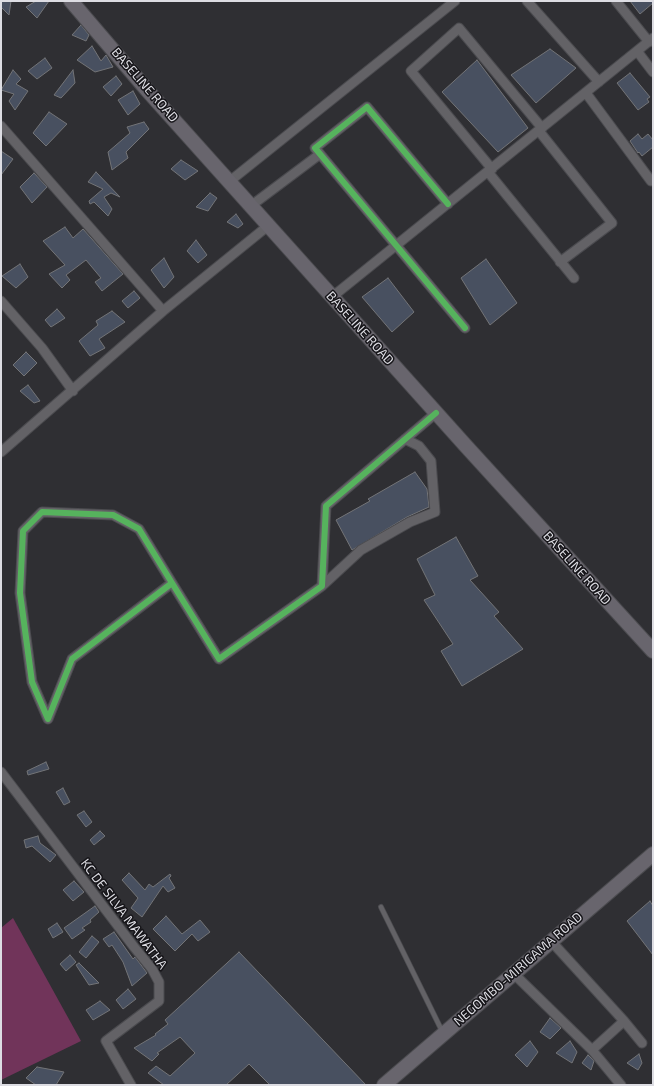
<!DOCTYPE html>
<style>
body{margin:0}
#map{position:relative;width:654px;height:1086px;overflow:hidden;background:#2f2f33;font-family:"Exo 2",sans-serif}
canvas{display:block}
.frame{position:absolute;inset:0;border:2px solid #dddde3;pointer-events:none}
</style>
<div id="map">
<canvas width="654" height="1086"></canvas>
<div class="frame"></div>
</div>
<script>
const context = document.querySelector('canvas').getContext('2d');
context.lineJoin = 'round';
function fillPath(path, color) { context.fillStyle = color; context.fill(path, 'evenodd'); }
const poly = rows => new Path2D(rows.map(r => 'M' + r).join(''));
function strokePath(path, color, width, dash) { context.strokeStyle = color; context.lineWidth = width; context.lineCap = dash ? 'butt' : 'round'; context.setLineDash(dash || []); context.stroke(path); }
function label(font, color, halo, rows, align = 'center') {
  context.font = font + ' "Exo 2",sans-serif'; context.lineWidth = 3; context.setLineDash([]); context.textBaseline = 'middle'; context.strokeStyle = halo; context.fillStyle = color; for (const [text, x, y, turn = 0] of rows) {
    context.save(); context.translate(x, y); context.rotate((+turn || 0) * Math.PI / 180); context.textAlign = isNaN(turn) ? turn : align; if (halo) context.strokeText(text, 0, 0); context.fillText(text, 0, 0); context.restore();
  }
}
const green = poly([
 [13,918,81,1041,1,1080,1,928]
]);
const building = poly([
 [1,1,11,1,9,15,1,7,1,1],
 [36,1,49,1,37,18,26,7,36,1],
 [630,1,653,1,653,3,640,14,630,1],
 [81,25,89,35,86,41,72,35,81,25],
 [92,46,101,61,106,55,113,67,95,72,77,60,92,46],
 [550,49,576,68,536,103,511,75,550,49],
 [45,58,52,68,37,79,28,71,45,58],
 [477,60,528,128,498,152,442,92,477,60],
 [13,70,21,79,16,84,28,91,15,110,9,101,14,94,1,90,13,70],
 [73,70,75,83,61,98,54,95,73,70],
 [630,73,650,97,647,99,649,102,638,110,617,83,630,73],
 [116,76,122,84,111,96,103,87,116,76],
 [133,91,140,104,128,115,118,100,133,91],
 [49,112,67,124,46,146,33,133,49,112],
 [144,122,149,129,126,152,128,158,112,170,108,152,130,133,127,127,144,122],
 [638,134,642,139,648,134,653,140,653,147,642,156,639,152,638,153,630,141,638,134],
 [1,151,13,159,1,175,1,151],
 [181,160,198,171,185,180,171,169,181,160],
 [96,172,120,197,111,193,104,197,112,209,108,216,94,202,90,204,89,201,103,189,88,182,96,172],
 [34,173,47,187,32,203,20,187,34,173],
 [210,193,217,198,208,211,196,207,210,193],
 [236,214,243,224,238,228,227,222,236,214],
 [65,227,73,238,83,229,123,274,102,291,95,282,101,278,86,260,66,275,70,280,62,288,49,274,65,265,43,241,65,227],
 [196,240,207,255,198,263,187,251,196,240],
 [164,258,174,277,164,288,151,270,164,258],
 [486,259,517,303,490,325,461,278,486,259],
 [20,264,28,277,16,288,2,276,20,264],
 [388,278,414,312,392,332,362,297,388,278],
 [134,291,140,298,128,308,122,301,134,291],
 [57,309,65,318,51,327,45,320,57,309],
 [112,311,125,322,99,339,105,348,90,356,79,341,98,325,96,321,112,311],
 [26,352,37,363,24,376,13,365,26,352],
 [28,385,40,401,34,403,20,391,28,385],
 [415,472,427,489,429,507,407,517,352,550,336,520,370,501,368,499,415,472],
 [456,537,478,576,470,580,499,612,494,616,523,649,462,686,441,651,453,644,424,600,435,595,417,559,456,537],
 [46,762,49,769,28,775,27,771,46,762],
 [63,788,70,802,64,805,56,792,63,788],
 [84,811,92,822,86,827,77,815,84,811],
 [100,831,105,836,94,845,90,840,100,831],
 [38,836,40,843,56,855,50,862,32,846,26,848,24,840,38,836],
 [129,873,145,890,149,884,153,887,170,874,171,876,169,878,175,888,168,892,163,886,142,917,131,908,138,898,122,880,129,873],
 [74,881,84,892,73,901,63,890,74,881],
 [650,901,653,906,653,955,627,921,650,901],
 [95,906,99,912,90,920,91,922,82,928,85,930,72,939,64,928,95,906],
 [166,916,182,934,200,920,210,932,198,941,192,934,175,951,153,929,166,916],
 [57,923,63,932,53,938,48,929,57,923],
 [114,932,133,959,135,957,147,973,132,986,123,962,112,945,109,947,103,939,114,932],
 [92,936,99,942,86,958,79,952,92,936],
 [239,952,366,1085,270,1085,249,1064,226,1085,164,1085,148,1073,156,1066,170,1076,195,1053,180,1037,157,1053,159,1054,152,1061,134,1048,156,1035,155,1034,168,1024,165,1020,239,952],
 [70,955,76,962,66,971,60,964,70,955],
 [79,963,99,983,89,985,76,965,79,963],
 [128,989,136,999,123,1009,116,1000,128,989],
 [100,1001,110,1010,93,1020,86,1010,100,1001],
 [550,1018,561,1028,550,1039,540,1032,550,1018],
 [530,1041,538,1052,527,1067,515,1055,530,1041],
 [570,1041,577,1052,572,1063,556,1053,570,1041],
 [639,1054,642,1063,638,1070,627,1063,639,1054],
 [588,1055,594,1061,591,1070,582,1063,588,1055],
 [37,1067,64,1072,56,1085,36,1085,26,1078,37,1067]
]);
const lane = poly([
 [381,907,443,1033]
]);
const street = poly([
 [527,1,599,82],
 [616,1,649,42],
 [637,51,653,72],
 [586,93,651,181,653,179],
 [1,126,163,311],
 [539,131,612,223,560,262],
 [492,169,411,71,459,28,542,128],
 [488,172,574,278],
 [230,181,455,1],
 [448,204,367,107,315,148,465,328],
 [252,205,320,154],
 [332,297,653,38],
 [1,301,42,348,73,391],
 [1,452,163,311,269,225],
 [172,583,72,659,48,719,32,682,20,593,23,531,42,512,113,515,139,529,172,583,219,659,322,586,326,506,436,413],
 [322,586,361,550,410,522,435,512,431,461,419,446,405,439],
 [1,772,134,947,152,969,159,982,159,1001,106,1041,131,1085],
 [551,941,624,1021,642,1043],
 [513,973,592,1050,621,1085],
 [592,1050,624,1021]
]);
const primary = poly([
 [71,1,147,90,465,445,653,651],
 [384,1085,653,854]
]);
const cycleway = poly([
 [448,204,367,107,315,148,465,328],
 [172,583,72,659,48,719,32,682,20,593,23,531,42,512,113,515,139,529,172,583,219,659,322,586,326,506,436,413]
]);
const streetNames = [
 ["BASELINE ROAD",145,85,49],
 ["BASELINE ROAD",360,328,48],
 ["BASELINE ROAD",577,568,48],
 ["KC DE SILVA MAWATHA",124,914,53],
 ["NEGOMBO-MIRIGAMA ROAD",518,969,-41]
];
fillPath(green, '#71345a');
fillPath(building, '#485060');
strokePath(building, '#737477', 1);
strokePath(lane, '#4b4b4f', 6);
strokePath(street, '#4b4b4f', 11);
strokePath(primary, '#4b4b4f', 16);
strokePath(lane, '#636266', 4.5);
strokePath(street, '#636266', 9);
strokePath(primary, '#68656d', 14);
strokePath(cycleway, '#56b35d', 6);
label('13px', '#dddde3', '#161519', streetNames);
</script>
